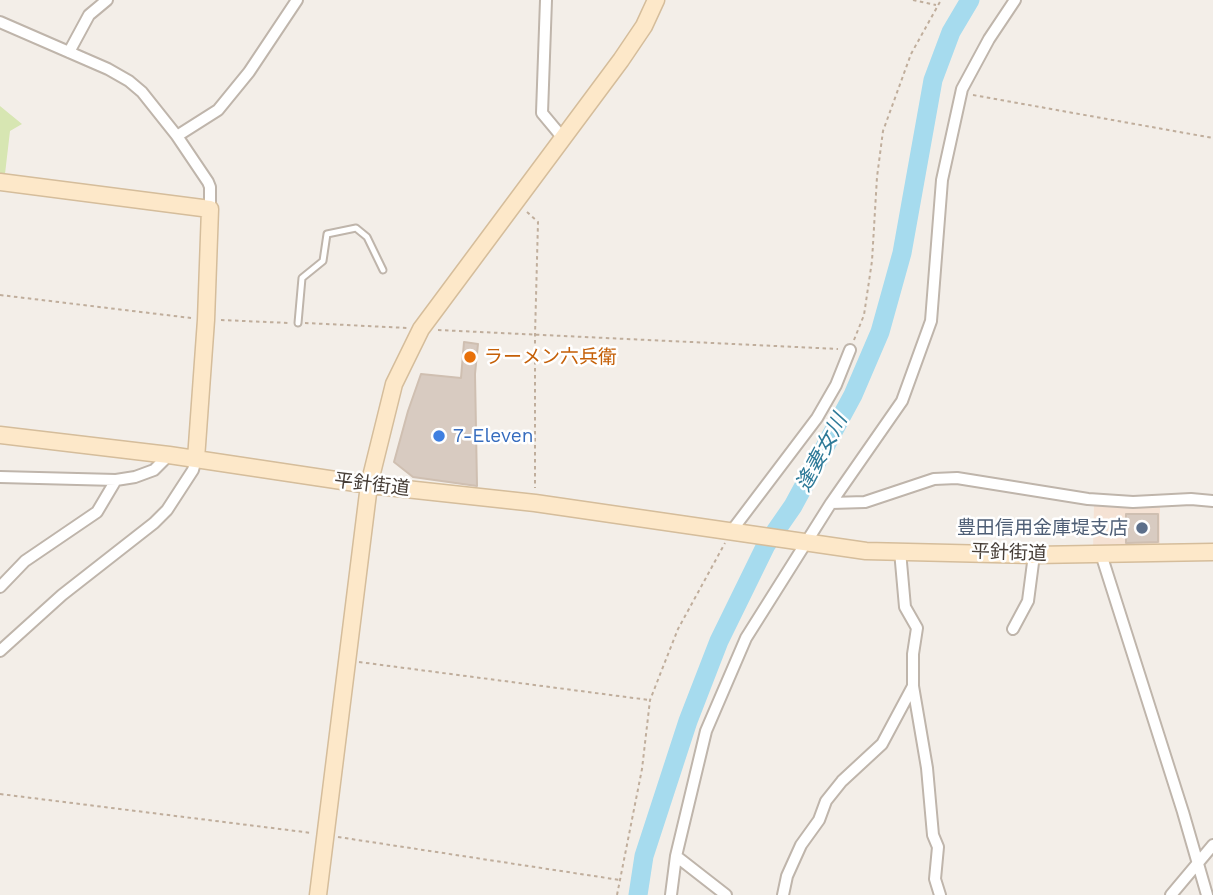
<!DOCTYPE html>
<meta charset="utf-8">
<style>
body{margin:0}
canvas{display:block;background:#f3eee8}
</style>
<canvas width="1213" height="895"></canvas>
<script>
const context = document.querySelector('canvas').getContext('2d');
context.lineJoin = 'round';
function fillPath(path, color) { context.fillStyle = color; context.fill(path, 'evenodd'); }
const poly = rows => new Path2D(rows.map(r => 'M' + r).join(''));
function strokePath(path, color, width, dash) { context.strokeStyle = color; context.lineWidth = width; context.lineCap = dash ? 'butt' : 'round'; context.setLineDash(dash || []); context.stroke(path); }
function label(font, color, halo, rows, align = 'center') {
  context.font = font + ' "Work Sans","Noto Sans JP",sans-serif'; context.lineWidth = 5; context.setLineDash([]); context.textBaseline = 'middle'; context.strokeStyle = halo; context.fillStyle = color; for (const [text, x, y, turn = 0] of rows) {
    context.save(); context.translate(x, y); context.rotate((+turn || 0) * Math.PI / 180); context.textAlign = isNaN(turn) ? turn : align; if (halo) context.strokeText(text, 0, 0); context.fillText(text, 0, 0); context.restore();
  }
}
const commercial = poly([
 [1094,503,1160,506,1160,549,1093,552]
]);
const green = poly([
 [0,106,22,124,10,131,5,174,0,173]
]);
const river = poly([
 [638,895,644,856,688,721,719,641,766,545,793,506,853,395,880,332,902,253,933,80,951,32,970,0]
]);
const building = poly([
 [464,342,478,344,475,374,477,486,413,477,394,462,408,411,421,374,461,378,464,342],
 [1126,514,1158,514,1158,542,1126,543,1126,514]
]);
const path = poly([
 [913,0,936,5],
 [973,95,1213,138],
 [527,212,538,222,535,335,535,488],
 [0,295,191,318],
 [221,320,289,323],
 [305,323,408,328],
 [438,330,838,349],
 [854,340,864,315,872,261,877,177,883,131,911,54,941,0],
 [359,662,649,700],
 [0,794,312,833],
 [338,837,620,880],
 [617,895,642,769,650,700,678,629,725,543]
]);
const lane = poly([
 [298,323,302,278,323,261,327,234,356,228,367,237,383,270]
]);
const street = poly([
 [546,0,542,113,562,137],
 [0,22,108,69,129,81,142,92,177,136,208,182,210,187,210,209],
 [69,52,89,15,107,0],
 [177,136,218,110,249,72,297,0],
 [0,477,116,480,135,477,154,470,169,455],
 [831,503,865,502,934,479,957,478,1088,499,1133,502,1191,499,1213,501],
 [730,533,817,418,836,385,850,350],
 [900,551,905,607,917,628,913,654,913,686,927,768,933,835,938,847,935,879,940,895],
 [1101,554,1183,812,1207,895],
 [0,587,25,561,97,512,116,480],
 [1013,629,1028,601,1034,555],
 [0,651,62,595,154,523,167,510,193,470,196,459],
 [676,856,726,895],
 [671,895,676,856,706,731,746,638,831,503,902,401,931,321,942,180,962,89,989,39,1015,0],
 [783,895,787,876,801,845,819,820,826,801,842,781,882,744,913,686],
 [1171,895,1213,845]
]);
const secondary = poly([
 [0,182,210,209,206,320,196,459],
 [0,435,169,455,369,485,535,503,866,551,1034,555,1213,552],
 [318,895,369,485,394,384,421,329,621,60,644,26,656,0]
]);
const markers = [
 [470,357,7,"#e8710a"],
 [439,436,7,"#3f7fe0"],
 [1142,528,7,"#5c6f8a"]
];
const foodNames = [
 ["ラーメン六兵衛",484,357]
];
const shopNames = [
 ["7-Eleven",453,436]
];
const streetNames = [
 ["平針街道",372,485,7],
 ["平針街道",1009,553,2]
];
const serviceNames = [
 ["豊田信用金庫堤支店",1128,528]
];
const waterNames = [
 ["逢妻女川",822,453,-62]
];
fillPath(commercial, '#f5e2d4');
fillPath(green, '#d7e6b2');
strokePath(river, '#a6dbee', 19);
fillPath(building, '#d8cbc1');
strokePath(building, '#cfbfb1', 2);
strokePath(lane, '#bfb5ab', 9);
strokePath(street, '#bfb5ab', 14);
strokePath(secondary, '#d5bd9b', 19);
strokePath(path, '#c0ae9c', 2, [3.5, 3.5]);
strokePath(lane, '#fff', 5);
strokePath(street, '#fff', 10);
strokePath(secondary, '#fde8c9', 16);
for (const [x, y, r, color] of markers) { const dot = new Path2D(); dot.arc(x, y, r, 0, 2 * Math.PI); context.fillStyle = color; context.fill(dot); strokePath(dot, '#fff', 2.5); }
label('19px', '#c56008', '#fff', foodNames, 'left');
label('19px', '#366cbe', '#fff', shopNames, 'left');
label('19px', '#473e37', '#fff', streetNames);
label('19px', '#4e5e75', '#fff', serviceNames, 'right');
label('italic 21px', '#2e7a98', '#fff', waterNames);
</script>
